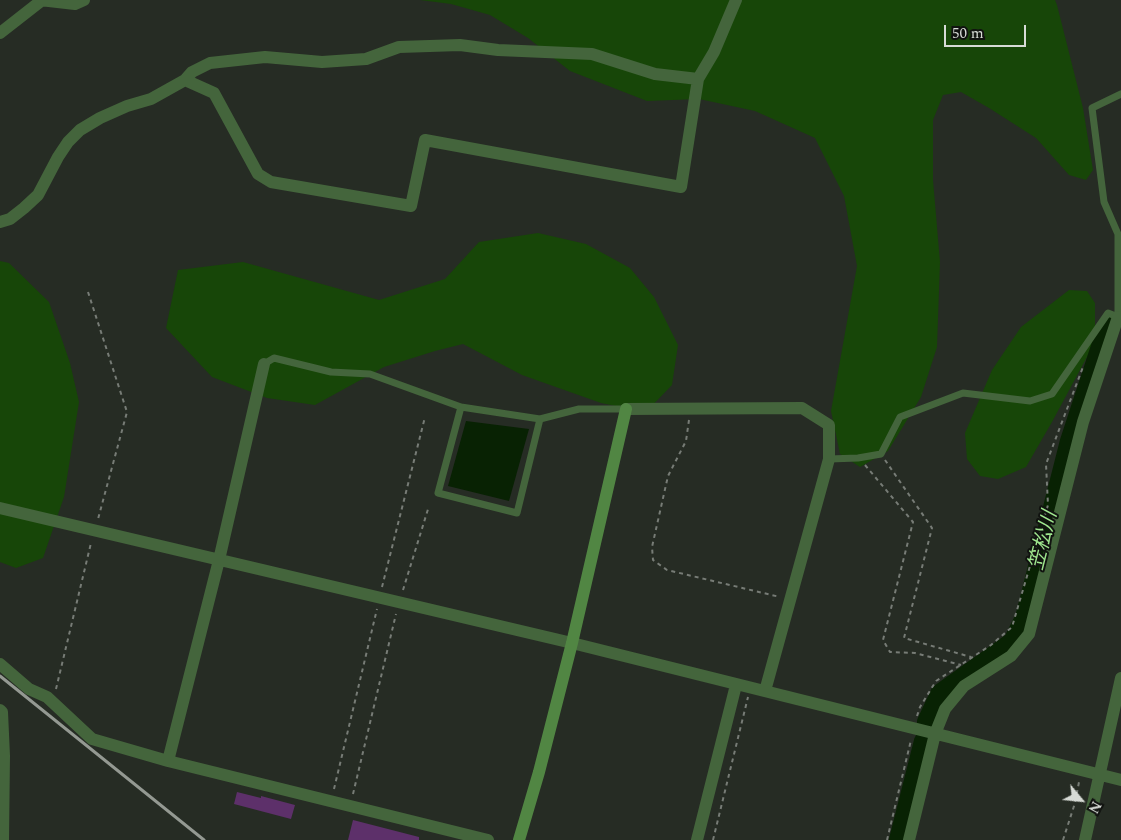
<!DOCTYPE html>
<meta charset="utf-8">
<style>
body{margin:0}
#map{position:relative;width:1121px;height:840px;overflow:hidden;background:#262c24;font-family:Spectral,serif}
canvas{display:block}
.north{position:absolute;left:1056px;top:775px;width:50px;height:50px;-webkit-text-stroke:4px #111310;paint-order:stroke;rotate:118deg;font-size:14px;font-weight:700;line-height:20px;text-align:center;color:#d7dbd6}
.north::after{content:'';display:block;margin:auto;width:18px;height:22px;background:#d7dbd6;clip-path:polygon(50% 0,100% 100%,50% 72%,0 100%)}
.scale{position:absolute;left:944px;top:25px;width:82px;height:22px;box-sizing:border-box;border:2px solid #d7dbd6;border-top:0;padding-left:6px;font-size:15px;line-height:18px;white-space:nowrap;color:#d7dbd6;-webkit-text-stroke:4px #111310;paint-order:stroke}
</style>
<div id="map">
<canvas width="1121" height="840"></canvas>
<div class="north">N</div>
<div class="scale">50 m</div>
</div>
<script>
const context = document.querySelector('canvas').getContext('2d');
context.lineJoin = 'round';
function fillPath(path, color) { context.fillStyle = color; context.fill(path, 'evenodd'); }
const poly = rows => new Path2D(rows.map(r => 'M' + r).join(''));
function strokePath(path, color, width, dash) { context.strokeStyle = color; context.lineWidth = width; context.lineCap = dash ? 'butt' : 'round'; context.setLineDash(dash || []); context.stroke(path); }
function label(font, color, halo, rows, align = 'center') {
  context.font = font + ' Spectral,"Noto Sans JP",serif'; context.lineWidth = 4; context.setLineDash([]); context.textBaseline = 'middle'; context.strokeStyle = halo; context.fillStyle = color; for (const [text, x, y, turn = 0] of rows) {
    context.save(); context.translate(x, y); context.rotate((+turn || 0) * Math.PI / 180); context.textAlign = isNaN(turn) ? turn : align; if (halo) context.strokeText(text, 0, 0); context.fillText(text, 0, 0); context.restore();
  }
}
const green = poly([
 [420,0,1055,0,1057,5,1083,108,1093,170,1086,180,1069,175,1036,138,989,108,961,92,943,95,933,120,933,180,940,262,937,347,921,397,888,451,860,467,840,454,831,411,857,266,844,196,815,138,755,111,699,99,647,101,570,71,528,38,490,15,451,4],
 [538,233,586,244,630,268,654,297,678,345,672,385,646,412,601,403,522,375,463,344,435,351,384,367,315,405,267,398,212,377,166,328,178,270,243,262,379,300,445,279,479,242],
 [0,261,9,263,49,302,70,363,79,402,64,497,43,558,16,568,0,562],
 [1069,290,1087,291,1095,303,1095,342,1052,422,1026,467,998,479,980,476,967,459,965,433,992,370,1021,327]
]);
const water = poly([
 [466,421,529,429,509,501,448,486]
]);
const river = poly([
 [927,722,940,694,1013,642,1025,618,1070,441,1108,325],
 [899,840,924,741]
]);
const building = poly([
 [237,792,261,798,261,796,295,805,291,819,234,804],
 [353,820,419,837,419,840,348,840]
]);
const path = poly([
 [88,292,127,412,98,519],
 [689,420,686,441,668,476,652,547,653,560,667,570,780,597],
 [885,460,932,528,904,638,971,657],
 [865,465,913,522,883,640,890,652,915,653,961,665],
 [382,587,425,417],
 [403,590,429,506],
 [56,689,91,543],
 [917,716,920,707,936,681,991,645,1012,627,1048,505,1046,464,1083,367],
 [334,789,377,609],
 [353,794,396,614],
 [713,840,748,697],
 [887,840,911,740],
 [1063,840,1075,803,1079,782]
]);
const lane = poly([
 [264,364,274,358,331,372,370,374,461,407,540,419,579,409,626,409],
 [461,407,438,493,517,513,540,419],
 [829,459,858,458,881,454,900,417,963,393,1030,401,1052,394,1108,313,1118,317,1118,234,1104,202,1092,108,1121,94]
]);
const street = poly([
 [40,0,75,4,84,0],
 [0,33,41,1],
 [185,80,214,93,258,174,271,182,411,206,425,140,681,187,698,79,714,52,736,0],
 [0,222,10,219,24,208,38,195,58,157,68,142,80,130,100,118,127,106,151,99,185,80,192,72,210,63,265,57,322,62,366,59,399,47,460,45,498,50,592,54,655,74,698,79],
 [626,409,802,408,829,425,829,459,765,691],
 [0,508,572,643,1121,780],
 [0,664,29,689,47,697,92,739,168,761,488,840],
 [0,710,2,712,4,756,3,840],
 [168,761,219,560,264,364],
 [697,840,736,685],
 [909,840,935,734,945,709,964,686,1011,656,1029,634,1083,422,1118,317,1121,318],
 [1085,840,1121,678]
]);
const secondary = poly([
 [519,840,539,772,572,643,626,409]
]);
const rail = poly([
 [0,676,204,840]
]);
const waterNames = [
 ["笠松川",1045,541,-76]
];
fillPath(green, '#174608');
fillPath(water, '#082203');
strokePath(river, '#082203', 20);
fillPath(building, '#5d306a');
strokePath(path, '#777c76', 2, [4, 4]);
strokePath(lane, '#44653c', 7);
strokePath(street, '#44653c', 12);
strokePath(secondary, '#518643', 12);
strokePath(rail, '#949992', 3);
label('italic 20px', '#9fe68e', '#111310', waterNames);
</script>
